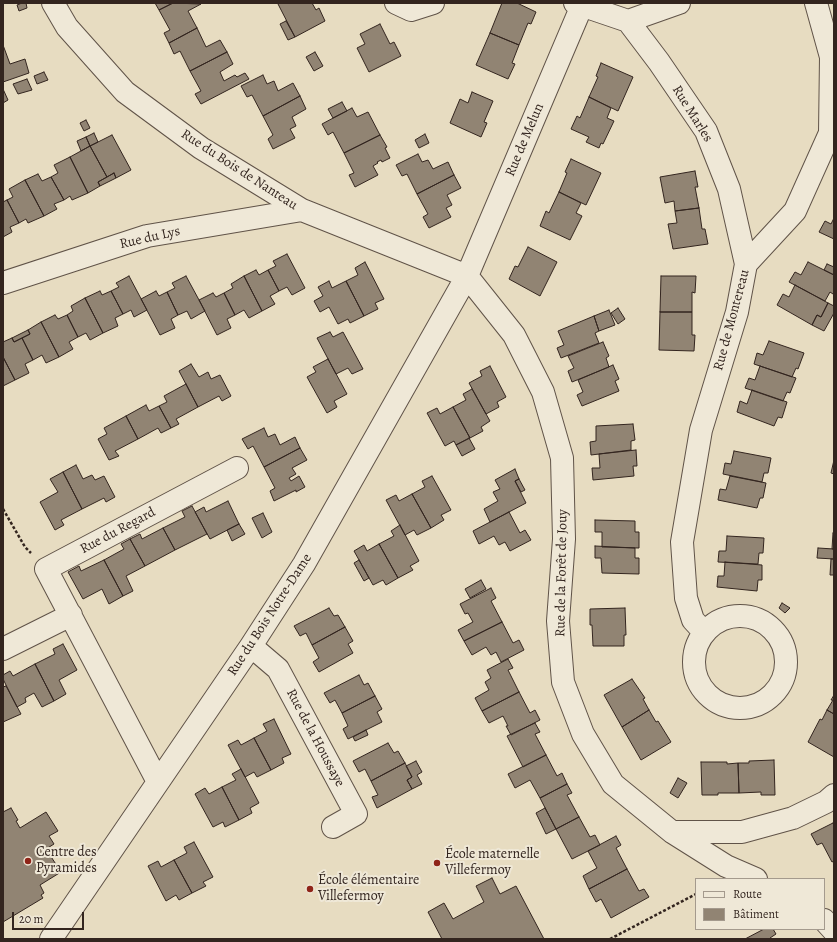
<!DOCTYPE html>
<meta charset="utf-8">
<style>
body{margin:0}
#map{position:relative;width:837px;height:942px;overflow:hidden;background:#e7dcc1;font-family:Alegreya,serif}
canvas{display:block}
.frame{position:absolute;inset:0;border:4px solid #33251f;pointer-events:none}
.legend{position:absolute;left:695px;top:878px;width:130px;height:52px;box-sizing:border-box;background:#efe8d7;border:1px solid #a49a8d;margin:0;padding:5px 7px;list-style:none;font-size:12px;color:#33251f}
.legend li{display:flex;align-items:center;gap:8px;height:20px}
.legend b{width:20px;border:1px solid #a49a8d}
.scale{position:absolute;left:12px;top:912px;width:72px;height:18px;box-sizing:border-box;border:2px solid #33251f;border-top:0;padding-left:5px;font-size:12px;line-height:14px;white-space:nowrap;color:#33251f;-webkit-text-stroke:3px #efe8d7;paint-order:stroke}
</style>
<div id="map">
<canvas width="837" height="942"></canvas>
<div class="frame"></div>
<ul class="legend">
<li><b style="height:5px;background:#efe8d7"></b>Route</li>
<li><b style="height:11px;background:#918473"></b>Bâtiment</li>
</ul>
<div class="scale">20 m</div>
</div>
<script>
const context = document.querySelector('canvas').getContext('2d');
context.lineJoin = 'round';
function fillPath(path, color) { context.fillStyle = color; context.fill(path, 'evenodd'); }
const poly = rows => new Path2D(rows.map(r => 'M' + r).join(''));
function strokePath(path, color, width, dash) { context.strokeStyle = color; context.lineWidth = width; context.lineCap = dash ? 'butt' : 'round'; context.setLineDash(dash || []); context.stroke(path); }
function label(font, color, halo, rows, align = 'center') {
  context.font = font + ' Alegreya,serif'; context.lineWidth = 4; context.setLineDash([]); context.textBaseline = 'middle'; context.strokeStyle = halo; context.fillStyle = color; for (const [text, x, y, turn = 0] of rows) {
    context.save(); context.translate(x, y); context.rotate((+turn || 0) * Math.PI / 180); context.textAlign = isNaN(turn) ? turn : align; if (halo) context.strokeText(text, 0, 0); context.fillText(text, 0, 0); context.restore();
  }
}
const building = poly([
 [22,3,26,3,27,8,19,11,17,5,22,3],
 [155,3,173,3,159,10,155,3],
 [173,3,201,4,188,11,197,28,169,43,164,33,170,30,159,10,173,3],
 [279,3,312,3,316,10,319,8,325,21,295,37,278,4,279,3],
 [502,3,517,3,536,12,531,24,528,23,519,45,490,33,502,3],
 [286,21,295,37,288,40,280,24,286,21],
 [380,24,390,44,394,42,401,56,369,72,357,48,365,44,360,34,380,24],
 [197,28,206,47,220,40,227,52,190,71,180,51,174,54,169,43,197,28],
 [490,33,519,45,512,63,515,64,508,79,476,65,490,33],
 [3,45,10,64,25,59,29,73,3,82,3,45],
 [227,52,233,64,220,72,224,81,235,75,237,77,245,73,249,79,201,104,195,94,201,91,190,71,227,52],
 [315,52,323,66,314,71,306,57,315,52],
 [601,63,633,77,618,111,589,97,598,77,596,76,601,63],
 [44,72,48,80,37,84,34,76,44,72],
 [263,75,267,84,274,81,278,91,293,83,300,96,263,116,252,95,247,97,241,86,263,75],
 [27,79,32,90,18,94,13,84,27,79],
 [3,89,8,100,3,103,3,89],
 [472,92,493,101,484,122,487,123,481,137,450,123,460,99,468,103,472,92],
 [300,96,306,109,292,117,296,126,290,129,295,138,273,149,268,139,273,135,263,116,300,96],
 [589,97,611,108,607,118,614,121,603,144,601,143,599,148,586,142,589,137,571,129,577,116,580,118,589,97],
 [342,102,347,111,333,118,328,109,342,102],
 [352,108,357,117,368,112,380,135,344,153,333,132,328,135,322,124,352,108],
 [86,120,90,128,84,131,80,123,86,120],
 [94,133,98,142,90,146,86,137,94,133],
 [425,134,429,143,419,148,415,140,425,134],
 [112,135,131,170,116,178,114,173,107,177,90,146,112,135],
 [380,135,387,147,385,148,390,158,382,162,381,160,377,162,378,163,373,166,378,175,355,187,349,175,354,173,344,153,380,135],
 [86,137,90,146,81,151,77,141,86,137],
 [90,146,107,177,98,182,100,186,88,193,70,157,90,146],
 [418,154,422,162,428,160,433,169,448,162,454,175,417,194,407,174,402,176,396,165,418,154],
 [70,157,88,193,72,200,70,196,64,200,51,177,58,173,54,165,70,157],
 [571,159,601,173,586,205,559,192,567,173,565,172,571,159],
 [695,171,698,187,695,187,699,208,675,211,674,201,665,203,660,177,695,171],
 [114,173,116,178,100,186,98,182,114,173],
 [38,174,42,181,51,177,64,200,54,204,57,209,44,216,25,180,38,174],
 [454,175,461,188,447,195,452,205,446,208,451,217,429,228,423,217,428,214,417,194,454,175],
 [25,180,44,216,28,223,26,219,19,223,7,200,13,197,9,189,25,180],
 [559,192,581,203,576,213,582,216,570,240,540,226,546,211,549,213,559,192],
 [7,200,19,223,10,227,12,232,3,237,3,202,7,200],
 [699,208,702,229,705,229,708,244,673,249,668,224,677,223,675,211,699,208],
 [834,218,834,239,819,232,825,221,831,224,834,218],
 [528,247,557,262,540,296,509,279,515,266,518,267,528,247],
 [287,254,305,288,292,295,287,287,279,291,268,270,276,266,273,261,287,254],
 [365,262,384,299,375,303,378,309,364,316,346,281,358,275,355,268,365,262],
 [808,262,834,275,834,292,833,294,830,292,825,301,789,282,795,272,801,275,808,262],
 [827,264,834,267,834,275,824,270,827,264],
 [256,270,259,275,268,270,279,291,270,296,275,304,262,311,244,276,256,270],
 [129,276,147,310,134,317,131,310,123,314,111,291,119,287,116,283,129,276],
 [186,276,205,311,191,319,187,311,178,315,167,292,175,288,172,283,186,276],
 [244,276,262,311,249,318,244,310,235,315,224,293,233,288,231,284,244,276],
 [661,276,696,276,695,293,692,292,692,312,660,312,661,276],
 [329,281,332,288,346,281,364,316,350,323,348,319,338,324,329,307,320,312,314,301,323,296,318,287,329,281],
 [795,285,828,303,821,317,817,315,812,325,777,305,783,294,789,297,795,285],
 [100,291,102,295,111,291,123,314,115,318,118,326,103,333,85,298,100,291],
 [156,291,159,296,167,292,178,315,171,319,175,328,160,335,141,299,156,291],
 [213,293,216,297,224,293,235,315,227,319,231,328,217,335,199,300,213,293],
 [85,298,103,333,90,340,86,333,78,337,67,315,73,311,71,306,85,298],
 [828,303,834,306,834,313,824,331,812,325,817,315,821,317,828,303],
 [618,308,625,319,618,324,611,313,618,308],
 [609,310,615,325,599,331,594,316,609,310],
 [660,312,692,312,692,335,695,335,694,351,659,350,660,312],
 [55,315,58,319,67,315,78,337,69,342,73,349,59,357,41,322,55,315],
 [594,316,599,331,595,333,599,343,561,358,557,348,564,345,558,331,594,316],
 [41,322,59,357,46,363,42,355,33,360,22,338,30,334,28,330,41,322],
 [28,330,30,334,14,342,12,338,28,330],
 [330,332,333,337,343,332,363,369,352,374,348,368,336,374,317,338,330,332],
 [12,338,14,342,22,338,33,360,25,364,29,373,15,380,3,357,3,342,12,338],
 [769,341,804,353,798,369,796,368,792,377,754,364,757,353,763,355,769,341],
 [603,342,609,356,606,358,609,367,572,382,568,371,574,368,568,356,603,342],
 [3,357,15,380,3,386,3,357],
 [328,359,347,394,334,401,337,407,327,413,307,377,316,372,313,367,328,359],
 [191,364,199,377,208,372,211,379,220,375,231,396,222,401,219,396,198,407,179,371,191,364],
 [613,365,619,379,615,381,619,391,582,406,577,395,583,392,578,380,613,365],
 [490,366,506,397,497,402,499,407,486,414,469,383,482,376,480,371,490,366],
 [760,366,796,378,790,393,787,392,783,401,745,388,749,378,755,380,760,366],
 [186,384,198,407,176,419,179,424,171,428,159,406,167,402,164,396,186,384],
 [472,389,490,421,481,427,483,431,470,438,453,407,466,400,463,394,472,389],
 [752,390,787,402,782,418,778,417,774,426,737,412,740,401,747,404,752,390],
 [146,405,149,411,159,406,171,428,161,433,158,428,138,439,126,416,146,405],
 [453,407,470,438,456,445,454,441,445,446,427,413,437,408,440,414,453,407],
 [126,416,138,439,115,451,119,456,109,460,98,439,107,434,104,428,126,416],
 [633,424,635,440,631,441,631,450,591,455,590,442,596,441,596,426,633,424],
 [264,428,268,437,275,434,280,445,295,437,300,448,264,467,253,446,248,449,242,439,264,428],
 [469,438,475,449,462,456,456,445,469,438],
 [300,448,307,460,292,468,296,474,289,478,291,481,299,476,305,487,296,492,296,490,274,501,270,491,275,488,264,467,300,448],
 [636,450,637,466,633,466,634,476,593,480,592,468,600,468,599,454,636,450],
 [734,451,771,458,768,473,764,473,762,482,723,474,725,463,731,464,734,451],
 [834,460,834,474,831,473,834,460],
 [76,465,83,479,92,475,95,480,104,476,115,497,106,502,104,498,82,509,63,472,76,465],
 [515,469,519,479,515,481,526,503,490,522,484,509,498,501,493,492,500,489,495,480,515,469],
 [63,472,82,509,61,520,64,525,55,530,40,502,58,492,50,479,63,472],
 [432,476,451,510,441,515,444,520,431,528,412,494,425,487,422,481,432,476],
 [730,476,766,483,763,498,760,498,757,508,718,500,720,489,726,490,730,476],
 [519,479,525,490,521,492,515,481,519,479],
 [412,494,431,528,417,535,414,530,405,535,386,500,396,495,399,501,412,494],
 [228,501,239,524,210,539,195,512,204,507,206,512,228,501],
 [192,506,207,534,175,550,163,528,185,517,182,511,192,506],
 [509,512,520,533,525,530,531,540,510,551,505,542,499,545,494,536,479,544,473,531,509,512],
 [263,513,272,532,262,538,252,518,263,513],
 [595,520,635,521,635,532,639,532,639,548,602,547,602,532,595,532,595,520],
 [239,524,245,534,232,541,227,530,239,524],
 [400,525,419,561,410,566,413,570,398,578,379,544,394,536,391,531,400,525],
 [163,528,175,550,145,566,130,539,140,534,142,539,163,528],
 [833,533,834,533,834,549,832,549,833,533],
 [727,536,764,538,763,553,759,553,758,564,718,562,719,551,726,551,727,536],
 [130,539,145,566,126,576,133,591,123,596,104,560,124,549,121,544,130,539],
 [379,544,398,578,386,585,383,580,373,585,354,551,364,545,367,551,379,544],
 [595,546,635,548,635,558,639,558,639,574,602,573,601,558,595,558,595,546],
 [818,548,834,549,834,559,817,558,818,548],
 [831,559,834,559,834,585,834,575,830,575,831,559],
 [104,560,123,596,109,604,102,589,83,599,68,572,79,566,81,571,104,560],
 [359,560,369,578,364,581,354,563,359,560],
 [725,562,762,565,762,580,758,580,757,591,717,587,718,576,724,576,725,562],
 [481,580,486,589,470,598,465,589,481,580],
 [491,588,496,598,491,601,502,622,464,641,458,630,473,622,468,613,465,614,460,604,491,588],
 [782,603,790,608,785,613,779,608,782,603],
 [329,608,334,616,338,615,345,627,312,645,306,633,300,636,294,626,329,608],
 [625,608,626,635,624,635,624,646,593,646,592,625,590,625,590,609,625,608],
 [502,622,513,643,519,640,524,650,501,662,496,652,491,655,486,647,472,655,464,641,502,622],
 [345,627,353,641,348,644,353,653,319,672,313,662,319,658,312,645,345,627],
 [63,644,77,670,59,680,66,694,54,701,35,664,55,654,53,649,63,644],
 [508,659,513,668,508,670,519,692,482,711,475,698,489,690,485,682,491,678,487,670,508,659],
 [35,664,54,701,42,707,34,693,25,698,26,702,17,707,3,679,3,675,10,671,13,676,35,664],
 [359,675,364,685,368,683,375,696,342,713,335,700,330,703,324,693,359,675],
 [632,679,645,698,643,699,649,710,622,727,604,695,632,679],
 [6,686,21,714,3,722,3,687,6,686],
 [519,692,530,713,535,710,540,720,511,735,506,726,508,726,503,716,489,723,482,711,519,692],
 [834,695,834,714,827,710,833,700,831,700,834,695],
 [375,696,382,709,377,712,382,722,348,739,343,729,348,726,342,713,375,696],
 [649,710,656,722,658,721,671,742,641,760,622,727,649,710],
 [827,710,834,714,834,757,808,742,820,719,822,720,827,710],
 [274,719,291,754,282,758,284,763,271,770,254,738,267,731,263,724,274,719],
 [535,723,540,732,535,734,546,755,523,767,507,736,535,723],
 [366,730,368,735,355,741,353,737,366,730],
 [254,738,271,770,257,777,254,772,245,777,228,745,238,740,241,745,254,738],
 [388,743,394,753,398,751,405,763,371,781,365,769,359,772,353,761,388,743],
 [546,755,557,776,562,773,567,784,540,798,530,780,515,788,508,774,546,755],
 [774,760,775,795,761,795,761,792,739,793,738,763,749,763,749,761,774,760],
 [416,761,422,772,417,775,422,784,412,789,407,780,412,777,406,766,416,761],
 [701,762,727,762,727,764,738,763,739,793,718,793,718,795,702,795,701,762],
 [405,763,412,777,407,780,412,789,377,808,372,797,378,795,371,781,405,763],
 [241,769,259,803,250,808,252,813,239,820,222,787,236,780,232,774,241,769],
 [678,778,687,783,678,798,670,793,678,778],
 [567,784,572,793,567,795,579,817,556,829,540,798,567,784],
 [222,787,239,820,225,827,223,822,213,827,195,794,205,788,209,794,222,787],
 [11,808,18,820,16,821,20,828,46,812,58,831,49,836,54,844,46,849,61,872,40,885,44,893,41,895,43,898,3,922,3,812,11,808],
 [545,808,556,829,546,834,536,813,545,808],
 [579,817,590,837,595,835,600,845,572,859,556,829,579,817],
 [833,823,834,826,834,861,832,862,822,843,817,845,811,834,833,823],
 [616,836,621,845,616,848,627,869,589,889,583,876,597,868,588,851,616,836],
 [194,842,213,877,203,882,206,886,192,893,174,860,187,853,184,847,194,842],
 [174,860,192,893,179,900,176,895,166,901,148,866,158,861,161,867,174,860],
 [627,869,639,891,644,889,649,897,611,918,601,899,596,902,589,889,627,869],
 [492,878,500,894,516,886,544,939,442,939,428,912,444,903,453,919,484,902,476,886,492,878],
 [764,929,773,929,776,934,770,938,771,939,745,939,764,929]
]);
const path = poly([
 [3,509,25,547,31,553],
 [610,939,696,894]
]);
const street = poly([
 [53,3,67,27,125,92,201,148,302,210,467,276,514,335,543,392,562,458,564,539,558,621,563,682,583,734,613,784,672,832,726,866,756,879],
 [396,3,411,10,433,3],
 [575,3,628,21,659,62,706,131,729,189,746,264],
 [628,21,679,3],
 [3,283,147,236,302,210],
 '694 662a46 46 0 1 1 92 0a46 46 0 1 1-92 0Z',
 [704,632,693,620,686,598,682,542,701,430,737,312,746,264,795,211,830,133,831,57,816,3],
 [251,646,278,669,356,814,333,827],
 [3,649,71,615],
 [158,782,46,569,237,468],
 [672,832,742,832,793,818,826,802,834,795],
 [824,920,834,931],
 [51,939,251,646,304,564,467,276,583,3]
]);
const markers = [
 [28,861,4,"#8f2418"],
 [437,863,4,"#8f2418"],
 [310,889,4,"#8f2418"]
];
const streetNames = [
 ["Rue Marles",692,114,58],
 ["Rue de Melun",525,140,-67],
 ["Rue du Bois de Nanteau",239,170,33],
 ["Rue du Lys",150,238,-13],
 ["Rue de Montereau",732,320,-75],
 ["Rue du Regard",118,531,-28],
 ["Rue de la Forêt de Jouy",562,573,-89],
 ["Rue du Bois Notre-Dame",270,615,-57],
 ["Rue de la Houssaye",315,738,62]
];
const poiNames = [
 ["Centre des",36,853],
 ["Pyramides",36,869],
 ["École maternelle",445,855],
 ["Villefermoy",445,871],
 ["École élémentaire",318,881],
 ["Villefermoy",318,897]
];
fillPath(building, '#918473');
strokePath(building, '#33251f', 1);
strokePath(street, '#605348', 24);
strokePath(path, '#33251f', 2.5, [3, 2]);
strokePath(street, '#efe8d7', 22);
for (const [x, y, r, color] of markers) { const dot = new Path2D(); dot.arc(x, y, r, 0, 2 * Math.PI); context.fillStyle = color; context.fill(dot); strokePath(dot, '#efe8d7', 1.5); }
label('14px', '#33251f', '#efe8d7', streetNames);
label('14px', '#33251f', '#efe8d7', poiNames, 'left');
</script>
